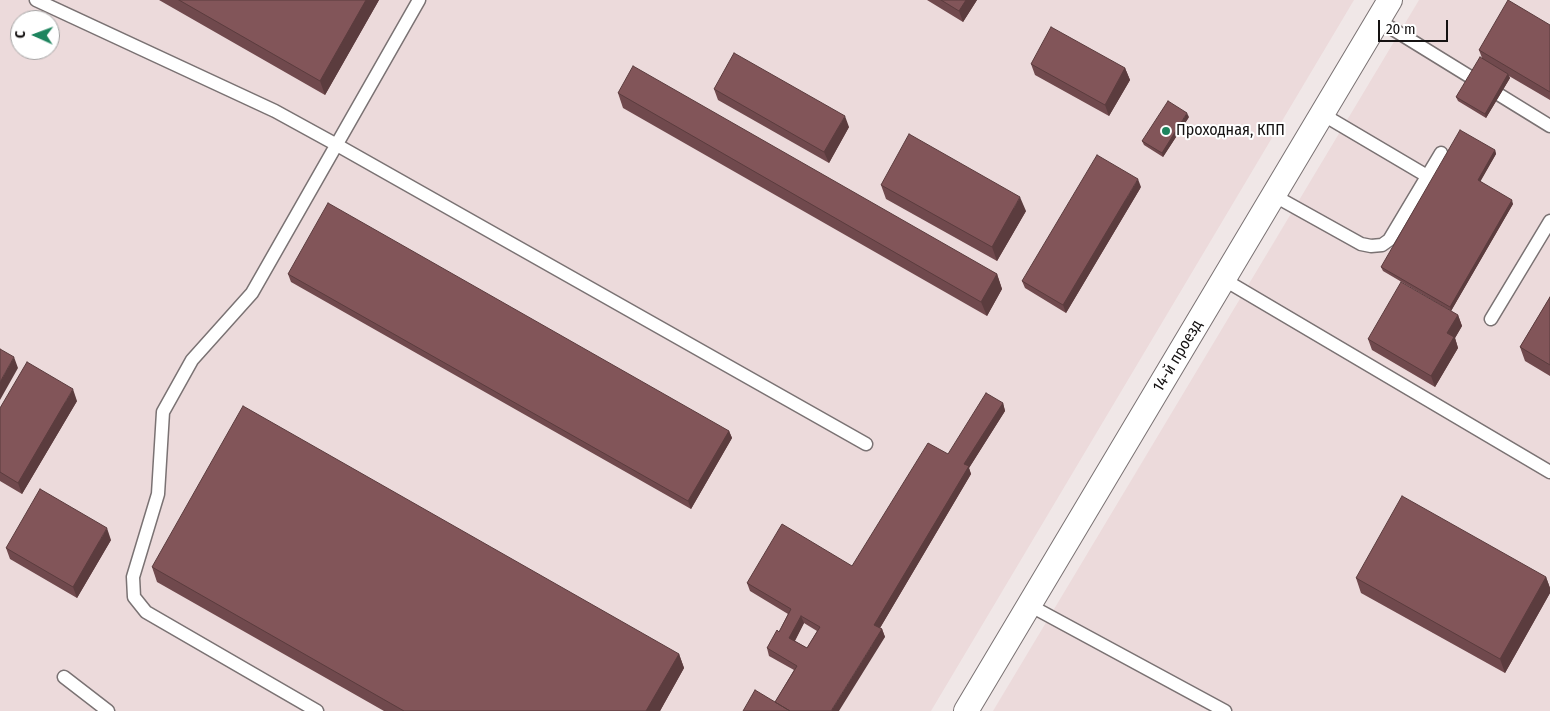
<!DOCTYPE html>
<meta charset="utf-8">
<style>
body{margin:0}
#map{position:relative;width:1550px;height:711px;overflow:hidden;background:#f0e7e7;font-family:"Fira Sans Condensed",sans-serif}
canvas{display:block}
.north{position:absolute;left:10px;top:10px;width:50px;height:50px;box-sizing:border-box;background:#fff;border:1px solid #a1a0a0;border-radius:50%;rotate:272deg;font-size:14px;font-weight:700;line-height:20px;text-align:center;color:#151212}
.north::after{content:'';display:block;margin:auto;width:18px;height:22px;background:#1e845e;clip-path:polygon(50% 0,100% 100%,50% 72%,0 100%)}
.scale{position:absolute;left:1378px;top:20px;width:70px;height:22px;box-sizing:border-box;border:2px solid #151212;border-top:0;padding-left:6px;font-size:15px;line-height:18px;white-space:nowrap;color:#151212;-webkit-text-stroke:4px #fff;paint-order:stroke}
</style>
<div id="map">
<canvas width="1550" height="711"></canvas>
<div class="north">С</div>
<div class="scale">20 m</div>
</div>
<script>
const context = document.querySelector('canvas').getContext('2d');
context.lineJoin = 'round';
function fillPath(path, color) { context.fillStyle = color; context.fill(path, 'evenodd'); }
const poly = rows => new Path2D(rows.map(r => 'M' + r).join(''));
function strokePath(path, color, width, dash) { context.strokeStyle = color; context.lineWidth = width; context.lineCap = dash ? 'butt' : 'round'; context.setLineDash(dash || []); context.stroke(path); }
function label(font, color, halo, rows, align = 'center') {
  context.font = font + ' "Fira Sans Condensed",sans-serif'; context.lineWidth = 4; context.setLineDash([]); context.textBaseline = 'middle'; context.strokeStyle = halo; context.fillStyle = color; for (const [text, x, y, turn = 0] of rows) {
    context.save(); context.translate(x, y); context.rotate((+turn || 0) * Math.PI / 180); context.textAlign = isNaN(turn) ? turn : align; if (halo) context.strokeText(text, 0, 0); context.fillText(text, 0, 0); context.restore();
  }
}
const built = poly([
 [0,0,1354,0,931,711,0,711],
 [20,20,50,20,50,50,20,50],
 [1419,0,1550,0,1550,711,993,711]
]);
const service = poly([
 [36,0,275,111,337,145,866,444],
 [1378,20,1550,126],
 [1322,114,1427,176],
 [1273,195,1361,244,1371,246,1382,245,1389,240,1441,153],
 [1223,279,1550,472],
 [1491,319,1550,221],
 [1029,605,1225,711],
 [64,677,108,711],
 [317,711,146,612,134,597,133,577,158,494,163,412,192,360,252,293,419,0]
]);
const minor = poly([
 [966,711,1390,0]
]);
const wall = poly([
 [159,0,379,0,325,95],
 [927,0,977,0,963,22],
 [1550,25,1550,100,1509,76,1510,78,1486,118,1458,101,1456,97,1482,58,1479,50],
 [1031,64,1125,68,1130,80,1109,116,1035,75],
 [714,89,849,127,829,163,718,100],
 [618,93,997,274,1002,289,987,316,623,108],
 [1189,117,1163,157,1144,145,1142,141],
 [1495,150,1496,154,1480,181,1513,204,1451,311,1383,271,1381,267],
 [881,185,1026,211,997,261,886,199],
 [1141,187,1066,313,1025,288,1022,281],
 [288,274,729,431,732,438,691,509,291,282],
 [1550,297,1550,376,1525,361,1520,347],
 [1458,315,1462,326,1455,338,1458,348,1435,387,1372,350,1368,339],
 [77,401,22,494,0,481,0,408],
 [1003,403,1005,411,969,468,971,474,880,628,882,629,885,637,775,702,794,670,769,656,767,648,779,632,788,614,750,591,747,583,852,566,948,454],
 [804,623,817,631,807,648,795,641],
 [111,540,77,598,10,559,6,548],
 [152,567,679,654,684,668,660,711,384,711,157,582],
 [1546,577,1550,588,1550,593,1505,673,1361,593,1356,578]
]);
const shadedWall = poly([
 [366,0,379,0,325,95,320,81],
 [966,0,977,0,963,22,959,11],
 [1125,68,1130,80,1109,116,1105,105],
 [1508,74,1510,78,1486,118,1485,114],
 [1187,113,1189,117,1163,157,1162,153],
 [845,116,849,127,829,163,824,152],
 [1495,150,1496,154,1479,184,1478,180],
 [1138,179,1141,187,1066,313,1063,305],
 [1020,197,1026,211,997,261,992,247],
 [1512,200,1513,204,1451,311,1450,307],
 [997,274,1002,289,987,316,981,302],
 [1458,315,1462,326,1455,338,1458,348,1435,387,1431,376,1447,333],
 [14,357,18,368,0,400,0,382],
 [73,389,77,401,22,494,18,483],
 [1003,403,1005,411,969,468,971,474,877,633,874,625,964,464],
 [729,431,732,438,691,509,688,501],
 [107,528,111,540,77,598,73,587],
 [1546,577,1550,588,1550,593,1505,673,1500,659],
 [801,616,804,623,792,646,789,638],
 [882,629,885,637,839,711,831,711],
 [679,654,684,668,660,711,646,711]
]);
const building = poly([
 [179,0,366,0,320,81,179,0],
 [941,0,966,0,959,11,941,0],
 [1508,0,1550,25,1550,92,1479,50,1508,0],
 [1051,27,1125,68,1105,105,1031,64,1051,27],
 [734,53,845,116,824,152,714,89,734,53],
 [1480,57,1508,74,1485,114,1456,97,1480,57],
 [633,66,997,274,981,302,618,93,633,66],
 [1168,101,1187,113,1162,153,1142,141,1168,101],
 [1460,130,1495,150,1478,180,1512,200,1450,307,1381,267,1460,130],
 [909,134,1020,197,992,247,881,185,909,134],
 [1097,155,1138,179,1063,305,1022,281,1097,155],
 [328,203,729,431,688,501,288,274,328,203],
 [1401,282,1458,315,1447,333,1454,337,1431,376,1368,339,1401,282],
 [1550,297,1550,365,1520,347,1550,297],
 [0,349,14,357,0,382,0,349],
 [27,362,73,389,18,483,0,472,0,408,27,362],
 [986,393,1003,403,964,464,969,466,874,625,882,629,831,711,790,711,775,702,797,666,767,648,777,630,779,632,791,609,747,583,782,524,852,566,928,443,948,454,986,393],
 [801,616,820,627,807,648,789,638,801,616],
 [243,406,679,654,646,711,404,711,152,567,243,406],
 [40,489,107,528,73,587,6,548,40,489],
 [1402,496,1546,577,1500,659,1356,578,1402,496],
 [755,690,790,711,743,711,755,690]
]);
const markers = [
 [1166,131,5,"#1e845e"]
];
const poiNames = [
 ["Проходная, КПП",1176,131]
];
const streetNames = [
 ["14-й проезд",1178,356,-59]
];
fillPath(built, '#ecdadb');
strokePath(service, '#7a7273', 15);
strokePath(minor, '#7a7273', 26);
strokePath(service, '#fff', 12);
strokePath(minor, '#fff', 24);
fillPath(wall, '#70494d');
fillPath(shadedWall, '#5b3c3e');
fillPath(building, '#825559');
strokePath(building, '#5b3c3e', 1);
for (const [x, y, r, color] of markers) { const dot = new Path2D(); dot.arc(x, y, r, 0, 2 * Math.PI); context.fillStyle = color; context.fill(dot); strokePath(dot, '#fff', 2); }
label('16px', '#151212', '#fff', poiNames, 'left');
label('16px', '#151212', '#fff', streetNames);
</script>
